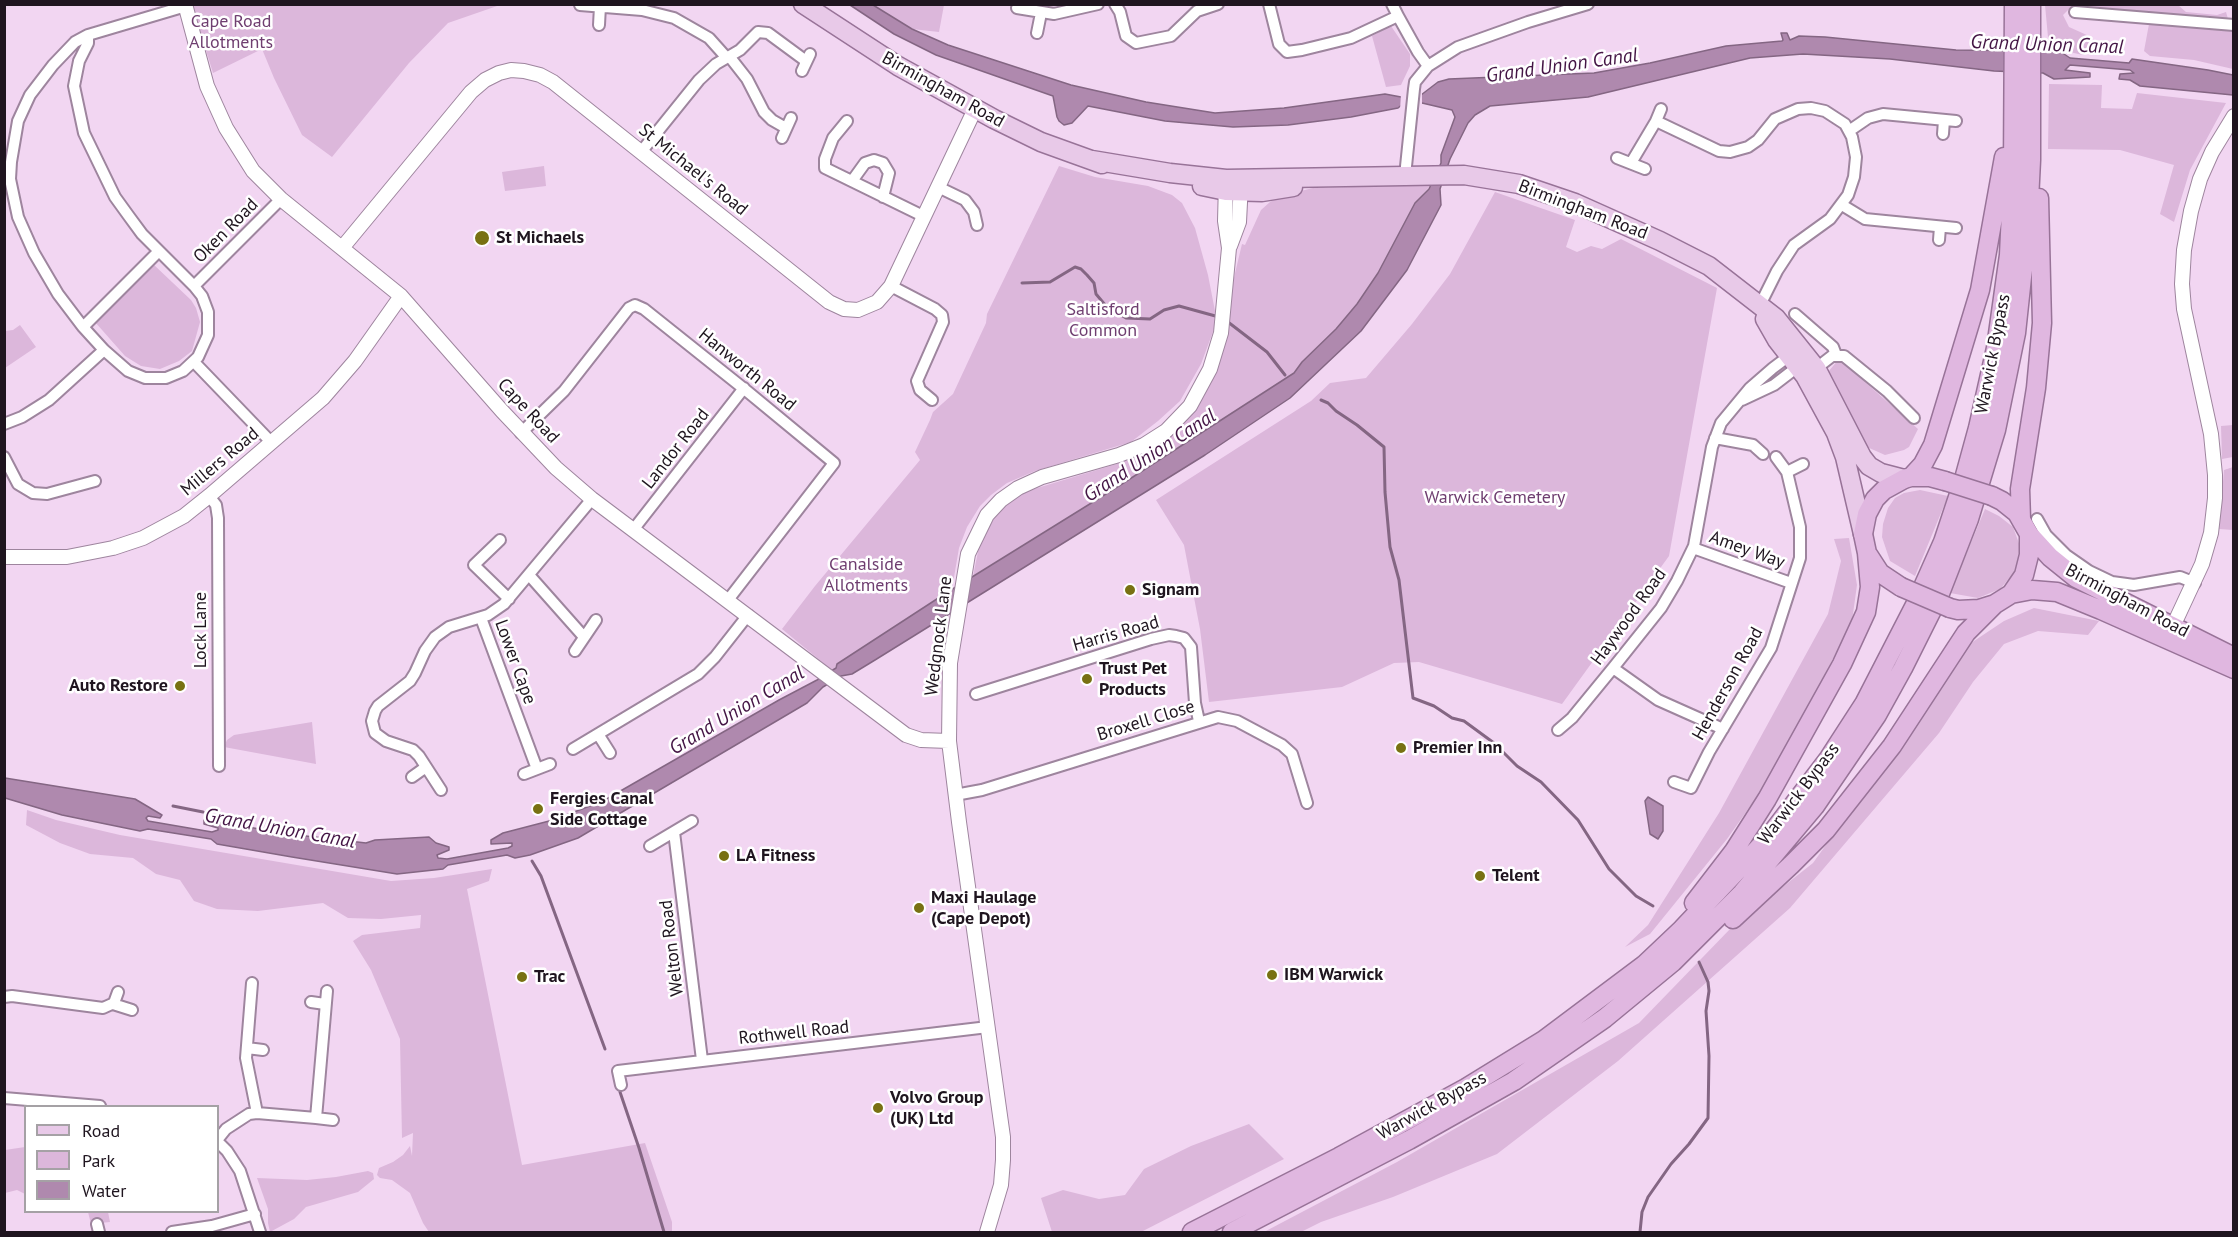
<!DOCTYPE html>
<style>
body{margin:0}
#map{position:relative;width:2238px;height:1237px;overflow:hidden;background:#f2d6f2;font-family:"PT Sans",sans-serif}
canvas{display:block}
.frame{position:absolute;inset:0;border:6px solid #1f151f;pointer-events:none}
.legend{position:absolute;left:24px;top:1105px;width:195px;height:108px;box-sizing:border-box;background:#fff;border:2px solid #a5a1a5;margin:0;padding:8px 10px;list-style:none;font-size:18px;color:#1f151f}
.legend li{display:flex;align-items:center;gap:12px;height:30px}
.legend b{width:30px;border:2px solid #a5a1a5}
</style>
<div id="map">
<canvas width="2238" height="1237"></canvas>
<div class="frame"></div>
<ul class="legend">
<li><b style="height:8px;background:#e8c9e8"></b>Road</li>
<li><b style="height:16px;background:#dcb7db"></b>Park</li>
<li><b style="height:16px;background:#af89ae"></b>Water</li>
</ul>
</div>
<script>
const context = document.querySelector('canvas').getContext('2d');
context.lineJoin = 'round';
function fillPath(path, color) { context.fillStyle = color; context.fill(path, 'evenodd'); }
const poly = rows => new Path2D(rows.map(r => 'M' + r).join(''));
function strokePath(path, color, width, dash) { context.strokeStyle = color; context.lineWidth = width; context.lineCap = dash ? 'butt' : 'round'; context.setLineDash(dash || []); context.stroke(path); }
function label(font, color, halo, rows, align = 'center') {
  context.font = font + ' "PT Sans",sans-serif'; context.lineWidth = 5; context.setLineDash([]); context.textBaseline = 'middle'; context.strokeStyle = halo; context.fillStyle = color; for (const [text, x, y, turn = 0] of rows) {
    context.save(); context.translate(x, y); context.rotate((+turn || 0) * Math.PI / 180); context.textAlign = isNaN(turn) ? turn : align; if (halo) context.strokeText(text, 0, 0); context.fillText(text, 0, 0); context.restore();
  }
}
const green = poly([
 [2101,4,2128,6,2178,5,2186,12,2217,15,2226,12,2228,19,2213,22,2069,9,2063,15,2069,27,2089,36,2097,48,2083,55,2056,49,2048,37,2045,5],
 [192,5,500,5,448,23,409,63,332,157,302,135,274,78,262,49,213,73],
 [873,5,944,5,939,32,912,29],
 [2149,24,2233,31,2233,69,2194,60,2150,56,2144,51],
 [1391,26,1410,54,1410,66,1401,85,1386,87,1372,36],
 [2049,84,2102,85,2101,108,2132,109,2137,93,2226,103,2190,170,2174,222,2160,214,2174,165,2120,150,2048,149],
 [544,166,546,186,505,191,502,172],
 [1059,166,1095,177,1148,186,1172,195,1182,203,1195,228,1208,275,1215,311,1214,329,1201,364,1180,401,1158,421,1131,442,1035,471,1007,483,991,495,980,506,967,527,959,548,952,589,837,664,833,671,782,629,815,586,920,460,915,452,930,420,933,412,953,394,986,323,987,314],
 [1431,185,1415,203,1378,273,1357,304,1336,329,1302,362,1294,373,1122,484,973,576,980,542,1002,505,1024,492,1120,463,1140,455,1156,445,1193,410,1232,286,1242,244,1245,245,1261,210,1270,202,1280,196,1313,188],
 [1495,192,1575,220,1566,247,1577,252,1591,246,1602,249,1621,239,1717,288,1669,556,1562,704,1419,662,1394,663,1342,687,1209,702,1200,629,1184,545,1156,500,1311,401,1330,383,1366,378,1412,324,1450,274],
 [153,264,191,300,196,308,200,322,192,351,179,361,160,369,141,366,125,356,95,322],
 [20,325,36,347,5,368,5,331,13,330],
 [1839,359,1918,429,1909,447,1904,450,1885,455,1867,447,1828,372],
 [2233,425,2233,457,2222,459,2221,426],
 [2233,467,2233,530,2219,529,2224,470],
 [1920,490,1948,496,1915,576,1890,561,1882,537,1883,524,1888,508,1895,498,1904,493],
 [1985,509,1999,516,2013,527,2021,549,2014,573,2000,589,1978,598,1950,593],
 [1849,538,1857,585,1852,621,1778,767,1727,839,1650,934,1625,947,1648,925,1719,813,1828,614,1841,561,1834,539],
 [2034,608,2099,621,2088,635,2038,631,2004,644,1973,682,1939,733,1790,908,1618,1061,1497,1154,1393,1197,1321,1222,1301,1232,1264,1232,1397,1162,1639,1023,1732,927,1813,863,1971,643,2004,621],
 [312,722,316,764,224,747,227,740,234,735],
 [27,810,56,820,120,835,391,881,434,878,492,869,489,881,467,889,522,1165,645,1143,672,1222,672,1232,429,1232,423,1223,410,1193,392,1180,380,1178,377,1175,379,1168,393,1162,403,1155,410,1146,412,1156,413,1133,402,1138,400,1039,371,970,353,941,362,935,420,928,421,915,381,919,348,918,323,903,258,911,217,909,194,901,180,880,156,874,133,858,90,854,60,843,26,825],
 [1249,1124,1284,1159,1141,1232,1052,1232,1041,1198,1063,1190,1099,1199,1125,1195,1144,1169,1191,1146],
 [25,1147,25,1194,17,1190,5,1193,5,1150],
 [368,1171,373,1173,374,1179,358,1192,306,1207,294,1219,270,1232,268,1223,268,1209,257,1178,307,1180,336,1177],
 [88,1212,108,1212,110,1222,91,1224]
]);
const water = poly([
 [850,5,873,5,912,29,948,45,1071,85,1146,102,1215,113,1284,108,1385,94,1401,97,1421,95,1438,82,1449,79,1594,73,1650,63,1726,46,1782,41,1783,40,1781,33,1787,33,1790,40,1799,36,1825,37,1956,50,2046,51,2061,52,2070,58,2129,63,2132,59,2208,70,2233,75,2233,95,2140,86,2130,80,2119,79,2120,74,2134,73,2130,70,2070,65,2065,70,2090,73,2090,77,2054,79,2043,73,1994,71,1890,59,1803,54,1750,58,1588,97,1490,106,1475,115,1468,123,1450,159,1440,189,1441,205,1407,270,1361,331,1290,398,1205,455,875,660,852,674,841,676,823,687,807,703,578,838,530,855,515,858,507,855,448,865,443,869,397,874,292,857,217,844,211,839,148,829,140,831,62,815,5,798,5,778,135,799,162,815,160,818,148,816,146,818,148,821,212,832,218,830,218,828,204,824,204,820,297,835,366,843,375,840,429,837,436,843,449,847,449,850,437,855,438,858,447,859,508,848,512,846,512,843,491,844,491,840,503,833,553,820,603,801,779,700,817,680,836,668,837,664,943,595,1122,484,1294,373,1302,362,1336,329,1357,304,1378,273,1415,203,1429,189,1441,163,1441,155,1455,117,1452,110,1422,103,1404,103,1398,108,1351,117,1288,125,1233,127,1165,121,1088,106,1072,123,1064,125,1059,121,1057,117,1053,96,936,55,894,34,850,5],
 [1648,797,1663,806,1663,831,1658,839,1650,834,1645,801,1648,797]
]);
const pier = poly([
 [1422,90,1422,107,1405,106,1400,110,1401,94,1419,92]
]);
const stream = poly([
 [1022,283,1050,282,1075,267,1081,269,1087,275,1094,283,1096,294,1106,306,1126,318,1150,319,1164,310,1179,306,1219,317],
 [1228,322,1267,352,1285,375],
 [1321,400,1328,403,1336,411,1357,425,1384,447,1385,492,1390,547,1399,580,1413,698,1434,706,1452,718,1464,721,1494,743,1517,766,1541,782,1578,820,1609,869,1636,896,1653,906],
 [173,806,203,812],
 [532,861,541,876,605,1049],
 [620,1092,639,1148,664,1232],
 [1640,1232,1642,1212,1648,1197,1671,1164,1689,1144,1708,1118,1709,1056,1706,1011,1709,991,1708,982,1699,962]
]);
const minor = poly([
 [1115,4,1120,12,1126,36,1136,43,1171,36,1197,11,1218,4],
 [1269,4,1279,44,1287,52,1302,50,1351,38,1398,16,1418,52,1428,66],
 [1392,4,1398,16],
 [580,5,642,10,674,18,709,38,726,57],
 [1017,8,1054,14,1098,4],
 [2075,12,2234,25],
 [599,25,600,6],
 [1037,33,1041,13],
 [88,35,88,43,79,61,74,86,84,133,115,197,128,215,142,234,194,286,202,296,208,312,208,335,198,357,183,371,166,378,145,378,128,371,104,350,83,327,58,294,34,253,18,217,10,179,11,162,18,121,30,95,53,65,75,42,88,35,186,6],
 [729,56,747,79,764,112,772,120,786,128],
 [802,71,810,54],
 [847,121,833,138,825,159,825,168,923,216],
 [1656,121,1661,109],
 [1849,131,1868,118,1883,114,1956,121],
 [1943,134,1944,120],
 [782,138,791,118],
 [641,152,699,80,716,64,740,50,758,32,768,33,806,61],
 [1617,158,1645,169],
 [1631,163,1656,121,1719,151,1730,152,1748,147,1758,140,1775,119,1798,109,1811,108,1825,111,1845,124,1852,137,1856,157,1854,177,1848,195,1830,219,1794,245,1777,271,1759,307],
 [1405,176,1414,89,1415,82,1428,66,1458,47,1528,22,1588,4],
 [852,181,865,163,874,160,883,163,889,173,883,197],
 [938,187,965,200,974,212,977,225],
 [1842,205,1865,219,1956,228],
 [1939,240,1940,227],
 [194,286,281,199],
 [891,286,935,309,942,315,943,322,917,381,920,390,932,400],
 [1795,314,1833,347,1836,355],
 [83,327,159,251],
 [194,362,271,442],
 [1814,370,1832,356,1844,356,1887,391,1914,418],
 [1742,400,1774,385,1800,365],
 [4,424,22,417,49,400,104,350],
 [521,433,564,391,629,308,635,305,644,309,748,392,834,463,728,600],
 [1715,438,1753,445,1763,454],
 [4,457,18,484,33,493,47,494,95,481],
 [1787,472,1803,464],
 [209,496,216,505,218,518,219,766],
 [2037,519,2046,535,2066,555,2089,571,2112,582,2134,585,2180,577,2195,583],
 [633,530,744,388],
 [500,540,474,565,509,599],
 [1693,548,1791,583],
 [529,575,584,637],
 [481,618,537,769],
 [575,651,596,620],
 [1613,668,1658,700,1723,729],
 [976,694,1151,639,1169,635,1176,636,1184,638,1191,647,1195,703,1199,721],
 [1558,730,1572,718,1613,668,1661,608,1677,581,1694,546,1712,447,1721,423,1750,388,1773,368,1789,356,1792,356],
 [598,734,610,753],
 [573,749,698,674,715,657,748,615],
 [524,774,550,764],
 [412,777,426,767],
 [1674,782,1691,788,1709,752,1771,648,1800,558,1800,527,1787,472,1776,457],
 [441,790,419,756,413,750,386,741,375,733,372,721,375,711,378,706,410,681,415,673,425,651,435,637,449,627,488,615,504,604,592,499],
 [955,795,982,790,1218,717,1237,721,1282,745,1292,754,1307,803],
 [674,832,702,1060],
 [650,846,692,821],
 [252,983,246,1058,257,1113],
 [4,997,12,996,103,1008,114,1003,118,992],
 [311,1002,325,1004],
 [113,1004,132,1010],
 [247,1048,263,1050],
 [621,1085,618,1071,988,1027],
 [4,1098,100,1106],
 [316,1118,333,1120],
 [218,1139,226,1129,249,1114,257,1113,316,1118,327,991],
 [218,1142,227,1151,240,1171,260,1232],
 [97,1224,99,1232],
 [172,1232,212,1226,255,1214]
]);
const tertiary = poly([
 [185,4,207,86,226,128,253,171,281,199,401,296,502,411,556,468,592,499,906,735,921,740,949,741],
 [1230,246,1239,222,1241,183],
 [342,248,471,92,485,80,499,73,511,70,524,71,540,75,553,82,829,302,844,309,858,310,877,302,891,286,975,109],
 [4,557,67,557,113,548,143,538,184,516,209,496,323,398,355,361,401,296],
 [2169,635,2202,564,2211,533,2215,498,2215,475,2211,434,2184,309,2182,284,2184,250,2191,211,2200,179,2212,152,2234,116],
 [987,1232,1001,1185,1003,1160,1003,1137,959,822,949,741,950,663,968,554,987,515,1001,500,1018,488,1042,477,1119,455,1144,445,1166,431,1190,406,1210,369,1221,333,1229,248,1225,221,1226,183]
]);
const primary = poly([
 [803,4,898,66,994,119,1041,142,1102,164],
 [1092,160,1170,173,1226,179,1464,175,1519,184,1575,203,1660,241,1709,266,1776,318,1816,368,1862,457,1869,466,1881,473,1904,479],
 [1202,186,1226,191,1262,192,1293,187],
 [1765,319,1777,340,1805,376,1836,433,1845,457,1863,534]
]);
const trunk = poly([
 [1911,477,1923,464,1933,445,1980,290,2004,157],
 [2021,519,2020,489,2036,388,2042,323,2039,198],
 [2029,534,2050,557,2076,578,2234,657],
 [1901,587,1880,573,1867,553,1863,534,1867,514,1875,499,1884,490,1904,479,1911,477,1930,477,1945,481],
 [2011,594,2032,590,2057,592,2101,610,2234,669],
 [1950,608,1958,610,1979,609,1995,604,2011,594,2024,575,2029,555,2029,534,2017,513,2002,501,1992,496],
 [1694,903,1734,851,1767,799,1842,664,1866,612,1870,587,1867,553],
 [1733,919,1791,865,1826,830,1892,746,1966,633,1995,604],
 [1192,1232,1339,1157,1466,1088,1544,1040,1644,965,1682,929,1768,838,1829,758,1864,704,1915,605,1943,542,1964,479,1978,428,1996,348,2009,255,2013,170,2014,4],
 [1232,1232,1409,1140,1514,1081,1605,1018,1673,962,1742,893,1815,806,1877,715,1903,668,1939,596,1969,519,1996,430,2016,333,2028,221,2031,160,2031,4]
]);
const trunkBridge = poly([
 [1945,481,1992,496],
 [1901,587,1950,608]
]);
const markers = [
 [482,238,8,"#787112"],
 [1130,590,6,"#787112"],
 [1087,679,6,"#787112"],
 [180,686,6,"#787112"],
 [1401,748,6,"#787112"],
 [538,809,6,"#787112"],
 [724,856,6,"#787112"],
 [1480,876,6,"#787112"],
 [919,908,6,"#787112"],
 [1272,975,6,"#787112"],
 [522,977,6,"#787112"],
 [878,1108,6,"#787112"]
];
const parkNames = [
 ["Cape Road",231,22],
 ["Allotments",231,43],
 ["Saltisford",1103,310],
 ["Common",1103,331],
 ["Warwick Cemetery",1495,498],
 ["Canalside",866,565],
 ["Allotments",866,586]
];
const streetNames = [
 ["Birmingham Road",943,90,29],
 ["St Michael's Road",693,170,39],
 ["Birmingham Road",1583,210,21],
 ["Oken Road",226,231,-45],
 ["Warwick Bypass",1993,354,-79],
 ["Hanworth Road",747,370,39],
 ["Cape Road",528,411,47],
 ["Landor Road",676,449,-52],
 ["Millers Road",220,462,-40],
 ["Amey Way",1747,550,20],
 ["Birmingham Road",2127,601,28],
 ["Haywood Road",1629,617,-54],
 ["Lock Lane",201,630,-90],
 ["Harris Road",1116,634,-16],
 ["Wedgnock Lane",939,636,-83],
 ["Lower Cape",515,662,70],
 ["Henderson Road",1728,684,-61],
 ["Broxell Close",1146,721,-17],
 ["Warwick Bypass",1799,794,-53],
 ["Welton Road",672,948,-97],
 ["Rothwell Road",794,1033,-6],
 ["Warwick Bypass",1432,1106,-29]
];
const poiNames = [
 ["St Michaels",496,238],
 ["Signam",1142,590],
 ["Trust Pet",1099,669],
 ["Products",1099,690],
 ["Auto Restore",168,686,"right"],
 ["Premier Inn",1413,748],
 ["Fergies Canal",550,799],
 ["Side Cottage",550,820],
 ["LA Fitness",736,856],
 ["Telent",1492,876],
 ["Maxi Haulage",931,898],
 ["(Cape Depot)",931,919],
 ["IBM Warwick",1284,975],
 ["Trac",534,977],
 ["Volvo Group",890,1098],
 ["(UK) Ltd",890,1119]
];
const waterNames = [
 ["Grand Union Canal",2047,45,2],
 ["Grand Union Canal",1562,66,-8],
 ["Grand Union Canal",1150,456,-33],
 ["Grand Union Canal",737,711,-31],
 ["Grand Union Canal",280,829,10]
];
fillPath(green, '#dcb7db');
fillPath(water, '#af89ae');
strokePath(water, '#846683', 1.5);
fillPath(pier, '#f2d6f2');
strokePath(stream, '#846683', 3);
strokePath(minor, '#9e859e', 14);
strokePath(tertiary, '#9e859e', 16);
strokePath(primary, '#987398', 21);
strokePath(trunk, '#987398', 21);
strokePath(minor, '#fff', 10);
strokePath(tertiary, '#fff', 14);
strokePath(primary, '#e8c9e8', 18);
strokePath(trunk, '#e0b7e0', 18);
strokePath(trunkBridge, '#987398', 21, []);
strokePath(trunkBridge, '#e0b7e0', 18);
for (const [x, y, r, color] of markers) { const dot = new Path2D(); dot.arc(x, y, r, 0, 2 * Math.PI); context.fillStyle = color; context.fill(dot); strokePath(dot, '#fff', 2); }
label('18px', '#6f3e70', '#fff', parkNames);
label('18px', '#1f151f', '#fff', streetNames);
label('bold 18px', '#1f151f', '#fff', poiNames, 'left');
label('italic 20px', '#441545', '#fff', waterNames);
</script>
